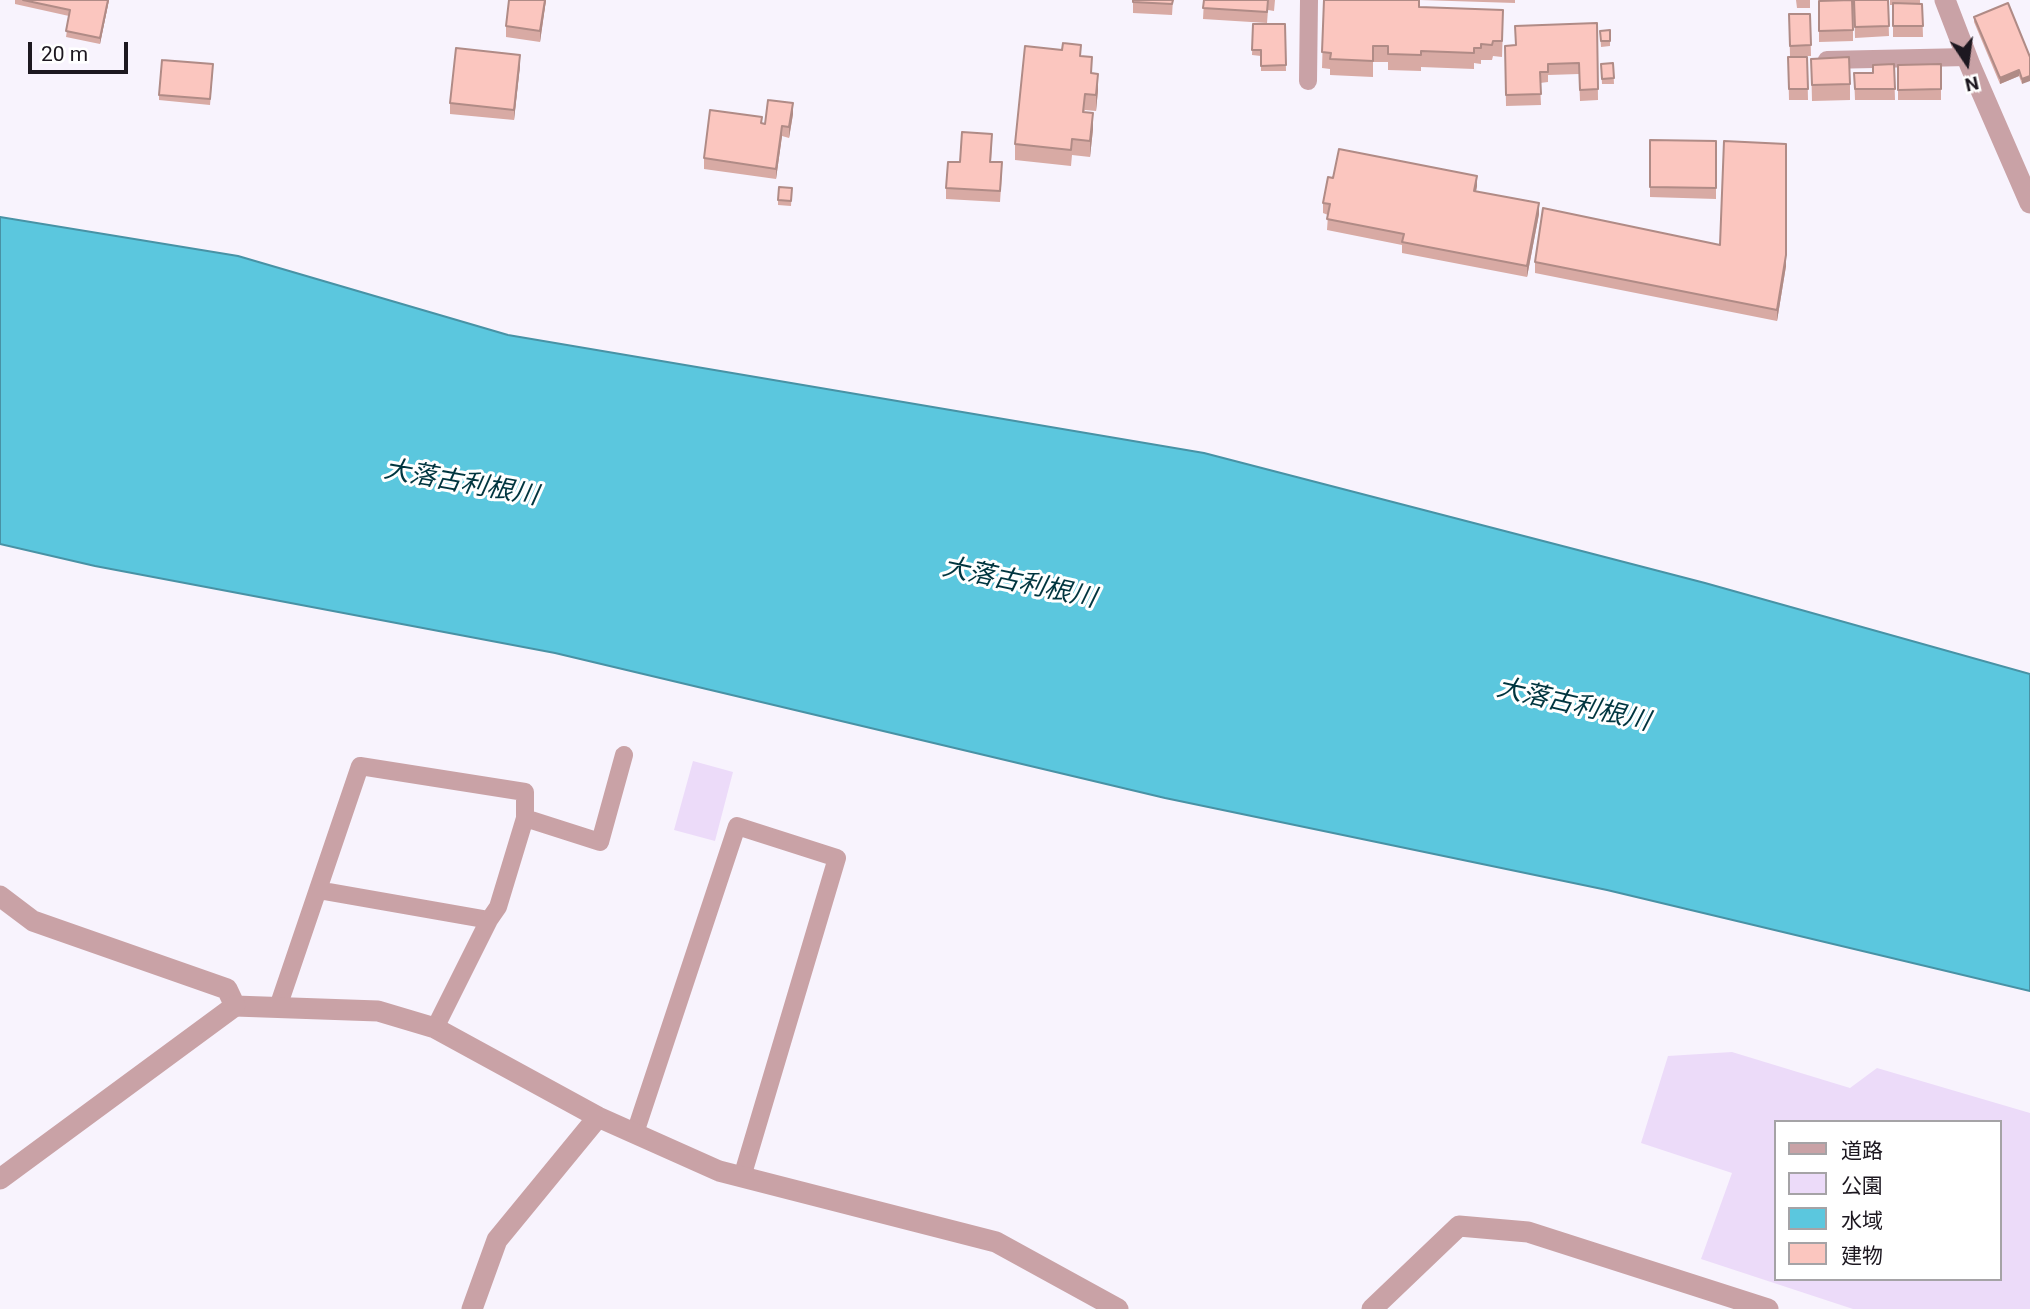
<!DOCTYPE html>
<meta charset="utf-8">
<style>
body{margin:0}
#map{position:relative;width:2030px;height:1309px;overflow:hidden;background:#f8f3fd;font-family:Roboto,"Noto Sans JP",sans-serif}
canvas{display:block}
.legend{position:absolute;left:1774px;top:1120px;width:228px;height:161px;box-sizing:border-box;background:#fff;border:2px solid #a5a3a6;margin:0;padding:9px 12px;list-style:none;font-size:21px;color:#1d1820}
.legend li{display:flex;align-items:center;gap:14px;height:35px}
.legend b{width:35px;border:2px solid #a5a3a6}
.north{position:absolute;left:1932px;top:28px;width:70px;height:70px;-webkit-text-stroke:5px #fff;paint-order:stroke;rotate:167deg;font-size:19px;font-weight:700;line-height:28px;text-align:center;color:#1d1820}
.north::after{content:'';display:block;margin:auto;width:24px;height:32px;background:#1d1820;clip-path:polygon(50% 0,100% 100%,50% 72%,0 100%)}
.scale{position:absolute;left:28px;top:42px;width:100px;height:32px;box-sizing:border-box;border:4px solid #1d1820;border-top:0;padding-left:9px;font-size:21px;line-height:24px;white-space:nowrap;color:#1d1820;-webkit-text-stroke:5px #fff;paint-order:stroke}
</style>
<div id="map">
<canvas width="2030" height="1309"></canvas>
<ul class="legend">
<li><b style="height:9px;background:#c9a2a6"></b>道路</li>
<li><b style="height:19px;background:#ecdbf9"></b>公園</li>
<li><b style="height:19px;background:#5bc7de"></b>水域</li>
<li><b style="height:19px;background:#fbc6bf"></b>建物</li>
</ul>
<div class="north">N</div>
<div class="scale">20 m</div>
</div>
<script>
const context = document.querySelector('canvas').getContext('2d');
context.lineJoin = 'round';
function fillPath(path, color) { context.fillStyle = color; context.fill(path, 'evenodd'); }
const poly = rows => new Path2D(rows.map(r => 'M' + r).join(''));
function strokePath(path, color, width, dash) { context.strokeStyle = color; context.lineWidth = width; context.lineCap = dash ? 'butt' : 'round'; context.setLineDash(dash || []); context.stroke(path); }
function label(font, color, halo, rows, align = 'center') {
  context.font = font + ' Roboto,"Noto Sans JP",sans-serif'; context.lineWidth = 6; context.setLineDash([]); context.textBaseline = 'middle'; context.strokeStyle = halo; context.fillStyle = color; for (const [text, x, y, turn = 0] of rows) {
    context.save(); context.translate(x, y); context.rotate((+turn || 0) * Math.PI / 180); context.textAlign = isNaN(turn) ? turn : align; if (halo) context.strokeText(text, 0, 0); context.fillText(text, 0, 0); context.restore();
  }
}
const green = poly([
 [693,761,733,772,715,841,674,830],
 [1732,1052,1850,1088,1877,1068,2030,1113,2030,1309,1853,1309,1701,1259,1732,1173,1641,1143,1668,1056],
 [1776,1122,2000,1122,2000,1279,1776,1279]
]);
const water = poly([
 [0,217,238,256,508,335,1204,453,1705,583,2030,674,2030,991,1607,890,1165,798,555,653,95,566,0,544,0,217]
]);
const service = poly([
 [1827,60,1967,57],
 [1308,81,1309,0],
 [525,818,600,842,624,755],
 [318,890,489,920],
 [278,1007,360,766,525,792,525,818,498,907,489,920,435,1028],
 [635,1133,737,826,837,858,742,1177]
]);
const minor = poly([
 [1945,0,1970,65,2030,203],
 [0,896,33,921,227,989,235,1006,378,1011,435,1028,598,1117,719,1171,996,1242,1118,1309],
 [472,1309,497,1240,598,1117],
 [1372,1309,1459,1226,1528,1232,1768,1309]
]);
const tertiary = poly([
 [0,1179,235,1006]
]);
const wall = poly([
 [15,0,109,0,100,44,66,37,69,16,15,4],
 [546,0,540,42,506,37,506,26],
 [1133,0,1173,0,1172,15,1133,13],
 [1204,0,1275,0,1274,11,1268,10,1267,23,1203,19],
 [1319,0,1420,0,1420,7,1503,25,1502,57,1493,56,1492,60,1481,60,1481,64,1474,63,1474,69,1421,67,1421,71,1388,70,1388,62,1373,62,1373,77,1330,75,1330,69,1322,68,1324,0],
 [1420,0,1515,0,1515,3],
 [1796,0,1810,0,1810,8,1797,8],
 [1821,0,1853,0,1853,41,1819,42,1819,1],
 [1854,0,1888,0,1889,36,1855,38],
 [1890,0,1920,0,1920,3,1922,4,1923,37,1893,37,1893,5,1890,5],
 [1789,14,1810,14,1811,56,1790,56],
 [1974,17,2030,57,2022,84,2019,76,2000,84,1974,22],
 [1597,23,1598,100,1580,101,1579,74,1548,75,1548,82,1540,83,1541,105,1506,106,1505,46,1515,45],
 [1253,24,1285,24,1286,71,1261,71,1261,56,1252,55],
 [1610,30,1610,46,1601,47,1600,31],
 [1081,56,1092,73,1098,90,1096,111,1085,110,1084,112,1093,129,1090,157,1072,155,1071,166,1015,160,1015,144],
 [1788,57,1807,57,1808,100,1789,100],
 [1811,59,1850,84,1850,100,1812,101],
 [1613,63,1614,84,1602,84,1601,64],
 [1894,64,1895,100,1855,100,1854,73,1873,73],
 [1941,64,1941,100,1898,100,1898,65],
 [520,66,514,120,450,114,450,103],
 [213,70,210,105,159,100,159,95],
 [793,114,789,138,782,136,776,179,704,169,704,158,765,124],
 [1650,140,1716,141,1716,199,1650,197],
 [992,144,991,162,1002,173,1000,202,946,199,946,188,960,162],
 [1477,186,1476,191,1539,214,1527,277,1402,253,1402,245,1327,230,1328,215,1323,213,1323,203],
 [792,188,791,206,778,205,778,200],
 [1535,262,1786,266,1777,321,1535,273]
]);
const shadedWall = poly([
 [108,0,109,0,100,44,100,38],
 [545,0,546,0,540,42,540,31],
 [520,55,520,66,514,120,514,110],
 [2019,70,2019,76,2000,84,2000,78],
 [1098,74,1098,90,1096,111,1096,95],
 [2030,76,2030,81,2022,84,2022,79],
 [793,103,793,114,789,138,789,127],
 [1093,113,1093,129,1090,157,1090,141],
 [782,126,782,136,776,179,776,169],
 [1477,176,1477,186,1474,201,1474,191],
 [1539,203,1539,214,1527,277,1527,266],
 [1786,255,1786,266,1777,321,1777,310]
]);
const building = poly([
 [23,0,108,0,100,38,66,31,70,10,23,0],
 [509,0,545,0,540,31,506,26,509,0],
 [1133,0,1173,0,1172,4,1133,2,1133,0],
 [1204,0,1268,0,1267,12,1203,8,1204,0],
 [1324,0,1419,0,1419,7,1503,10,1502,41,1493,41,1492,45,1481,44,1481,48,1474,48,1474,53,1421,51,1421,55,1388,54,1388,46,1373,46,1373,61,1330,59,1331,53,1322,52,1324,0],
 [1852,0,1853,30,1819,31,1819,1,1852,0],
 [1854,0,1888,0,1889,26,1855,27,1854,0],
 [1893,3,1922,4,1923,26,1893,26,1893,3],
 [2008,3,2030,57,2030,76,2022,79,2019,70,2000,78,1974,17,2008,3],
 [1789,14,1810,14,1811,45,1790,46,1789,14],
 [1597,23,1598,89,1580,90,1579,63,1548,64,1548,72,1540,72,1541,94,1506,95,1505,46,1516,45,1515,26,1597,23],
 [1253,24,1285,24,1286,65,1261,66,1261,50,1252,50,1253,24],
 [1610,30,1610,41,1601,41,1600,31,1610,30],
 [1063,43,1081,45,1080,56,1092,57,1091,73,1098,74,1096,95,1085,94,1083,112,1093,113,1090,141,1072,139,1071,150,1015,144,1025,46,1062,50,1063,43],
 [456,48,520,55,514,110,450,103,456,48],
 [1788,57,1807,57,1808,89,1789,89,1788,57],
 [1849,57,1850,84,1812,85,1811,59,1849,57],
 [162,60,213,64,210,99,159,95,162,60],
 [1613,63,1614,78,1602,79,1601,64,1613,63],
 [1894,64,1895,89,1855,89,1854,73,1873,73,1873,65,1894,64],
 [1941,64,1941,89,1898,90,1898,65,1941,64],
 [768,100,793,103,789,127,782,126,776,169,704,158,710,110,762,117,761,123,765,124,768,100],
 [962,132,992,134,990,162,1002,162,1000,191,946,188,948,162,960,162,962,132],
 [1650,140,1716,141,1716,188,1650,187,1650,140],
 [1724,141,1786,144,1786,255,1777,310,1535,262,1543,208,1720,245,1724,141],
 [1339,149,1477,176,1474,191,1539,203,1527,266,1402,242,1404,234,1327,219,1330,204,1323,203,1328,177,1333,178,1339,149],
 [779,187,792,188,791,201,778,200,779,187]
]);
const waterNames = [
 ["大落古利根川",461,484,10],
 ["大落古利根川",1019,584,12],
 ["大落古利根川",1573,706,13]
];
fillPath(green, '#ecdbf9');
fillPath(water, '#5bc7de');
strokePath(water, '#4892a5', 2);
strokePath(service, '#c9a2a6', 18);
strokePath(minor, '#c9a2a6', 21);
strokePath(tertiary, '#c9a2a6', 21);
fillPath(wall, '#d8aaa4');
fillPath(shadedWall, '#b08b86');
fillPath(building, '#fbc6bf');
strokePath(building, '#b08b86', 2);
label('italic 26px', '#00353f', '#fff', waterNames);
</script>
